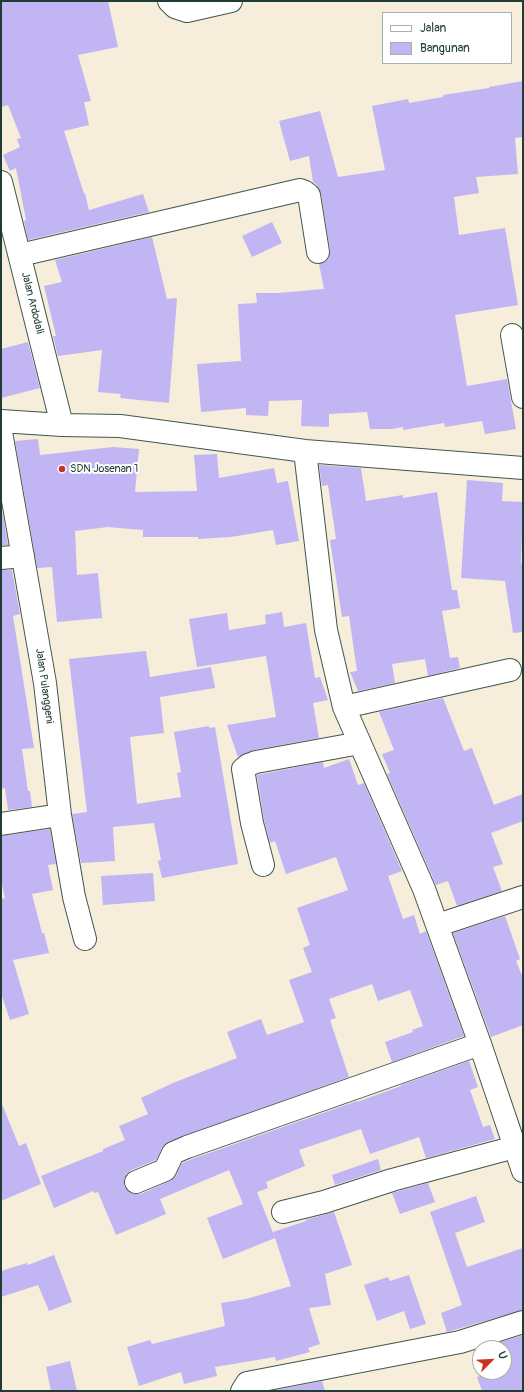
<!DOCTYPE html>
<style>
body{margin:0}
#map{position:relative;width:524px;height:1392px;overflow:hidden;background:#f6edda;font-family:Pangolin,sans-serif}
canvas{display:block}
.frame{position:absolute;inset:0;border:2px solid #1f3d34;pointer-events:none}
.legend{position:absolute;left:382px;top:12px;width:130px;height:52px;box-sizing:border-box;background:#fff;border:1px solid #a5b1ae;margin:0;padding:5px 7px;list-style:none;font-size:12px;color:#1f3d34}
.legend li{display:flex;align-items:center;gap:8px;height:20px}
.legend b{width:20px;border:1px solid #a5b1ae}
.north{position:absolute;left:472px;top:1340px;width:40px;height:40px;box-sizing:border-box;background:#fff;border:1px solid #a5b1ae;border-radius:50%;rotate:66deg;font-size:11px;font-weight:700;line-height:16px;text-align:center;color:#1f3d34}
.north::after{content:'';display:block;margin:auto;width:14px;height:18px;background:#c8321e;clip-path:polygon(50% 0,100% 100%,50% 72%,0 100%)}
</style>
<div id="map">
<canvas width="524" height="1392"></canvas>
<div class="frame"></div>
<ul class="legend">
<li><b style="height:5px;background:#fff"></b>Jalan</li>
<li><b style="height:11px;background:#c1b5f4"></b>Bangunan</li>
</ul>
<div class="north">U</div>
</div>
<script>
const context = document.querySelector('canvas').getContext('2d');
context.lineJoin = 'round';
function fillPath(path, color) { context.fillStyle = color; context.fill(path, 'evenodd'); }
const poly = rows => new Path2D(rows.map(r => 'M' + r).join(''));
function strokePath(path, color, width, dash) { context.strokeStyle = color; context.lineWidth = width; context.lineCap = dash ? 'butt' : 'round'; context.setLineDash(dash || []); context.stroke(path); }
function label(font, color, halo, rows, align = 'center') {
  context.font = font + ' Pangolin,sans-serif'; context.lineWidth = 4; context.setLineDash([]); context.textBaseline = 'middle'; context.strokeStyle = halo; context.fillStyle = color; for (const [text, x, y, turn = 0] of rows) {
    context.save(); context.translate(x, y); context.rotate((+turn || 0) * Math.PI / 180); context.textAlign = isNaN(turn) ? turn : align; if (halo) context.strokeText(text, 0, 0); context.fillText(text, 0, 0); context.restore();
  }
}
const building = poly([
 [1,1,108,1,118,47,78,55,91,101,84,102,89,125,64,131,84,194,85,193,89,210,143,194,149,212,28,240,24,221,26,220,16,168,10,171,3,155,20,147,17,139,21,138,8,105,1,107],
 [523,81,523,137,515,138,518,174,476,177,479,193,454,197,459,235,505,228,518,305,455,315,467,386,507,379,516,429,485,434,482,421,445,427,444,423,403,430,403,427,392,429,370,429,367,412,329,414,329,427,301,426,302,400,269,401,268,416,246,415,246,408,201,412,197,364,241,361,238,304,257,303,256,293,278,293,324,289,319,264,326,261,329,257,330,250,321,193,317,185,313,182,309,156,290,161,279,121,320,111,338,177,385,170,372,106,408,99,409,103,443,97,443,95,489,88,489,87],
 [272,222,282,243,252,257,242,236],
 [152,237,167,299,177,298,169,403,120,398,121,394,98,392,102,350,58,356,53,336,56,336,44,286,62,282,55,260],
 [28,342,40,388,1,398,1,349],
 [38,439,40,455,113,447,139,449,135,492,197,491,194,455,217,454,219,478,274,468,277,483,288,481,299,541,276,545,273,530,231,537,198,539,198,537,143,537,143,530,108,527,75,531,77,575,98,573,102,618,57,622,52,567,37,568,15,441],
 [319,465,361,468,366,501,403,495,403,498,437,492,452,590,457,590,460,608,442,611,450,658,458,657,460,668,428,676,425,659,392,664,395,683,358,691,350,672,357,671,349,616,342,617,330,540,336,539,328,485,322,486],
 [467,480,503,483,502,501,523,502,521,563,523,564,523,632,513,633,505,581,461,578],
 [1,504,8,545,1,545],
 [1,570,12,570,20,614,13,616,34,748,22,749,28,791,30,791,32,807,8,810,5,788,1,789],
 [282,612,284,627,306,623,315,678,320,677,328,700,313,703,319,738,254,750,238,757,227,725,276,717,266,656,197,667,189,619,227,613,229,630,266,624,265,615],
 [146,651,150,677,211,667,215,688,160,697,164,733,130,737,137,804,181,797,177,773,181,772,174,732,209,726,209,728,215,727,238,864,162,878,158,861,161,860,154,823,113,827,115,861,81,863,72,814,87,812,69,659],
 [443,698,464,751,472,748,494,805,523,794,523,821,491,833,503,864,493,867,502,891,457,906,448,881,436,885,387,774,390,773,382,754,394,750,379,712],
 [349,759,358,785,364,783,402,871,388,876,403,919,414,915,420,934,426,931,464,1036,392,1062,385,1042,413,1032,412,1030,423,1026,410,990,378,1001,372,984,329,999,336,1018,330,1020,349,1077,168,1142,162,1148,156,1160,131,1170,126,1174,124,1180,124,1186,129,1192,135,1194,141,1194,170,1181,176,1175,182,1163,192,1159,357,1101,357,1102,401,1086,401,1085,469,1061,478,1087,470,1090,483,1127,490,1125,495,1139,426,1158,419,1137,370,1154,361,1129,299,1150,305,1166,266,1182,268,1188,257,1192,275,1238,223,1259,207,1218,243,1204,229,1170,160,1199,166,1214,116,1235,98,1192,94,1193,93,1191,54,1208,41,1176,103,1151,103,1149,125,1140,119,1126,148,1114,141,1098,173,1083,237,1058,227,1032,261,1019,267,1035,304,1022,289,980,312,972,303,948,310,945,297,908,348,890,336,857,286,874,275,841,270,843,264,820,257,775,323,762,324,768],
 [50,829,56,864,48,865,53,890,32,894,42,933,44,933,49,953,13,960,29,1014,10,1020,1,993,1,899,5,898,1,880,1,836],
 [153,873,155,901,103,905,101,876],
 [505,916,520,959,516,961,523,978,523,1025,491,1037,453,933],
 [2,1104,19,1146,26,1143,41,1184,1,1201,1,1105],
 [378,1159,381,1170,335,1185,332,1175],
 [428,1183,435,1202,400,1214,392,1193],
 [476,1196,485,1222,455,1233,467,1267,523,1248,523,1310,447,1332,441,1313,462,1305,430,1212],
 [334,1212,352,1265,325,1274,331,1305,309,1308,320,1344,308,1348,310,1352,276,1361,275,1357,215,1367,217,1376,184,1384,181,1372,139,1386,127,1347,150,1340,152,1344,225,1326,221,1303,246,1299,291,1286,273,1232,306,1221,305,1220],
 [54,1255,72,1302,49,1311,38,1285,1,1297,1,1271,27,1263,28,1265],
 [409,1275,426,1324,410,1329,404,1311,377,1321,364,1285,388,1277,390,1281],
 [523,1335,523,1391,482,1391,477,1377,491,1372,504,1372,504,1348,495,1348,494,1344],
 [70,1361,77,1391,51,1391,46,1367],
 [322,1381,325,1391,272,1391]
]);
const minor = poly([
 [169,1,175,7,187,11,231,1],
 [1,182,62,425],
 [20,255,300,190,305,192,309,195,318,252],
 [512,335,523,397],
 [1,421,62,425,120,426,305,451,523,468],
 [1,432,45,683,60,815,74,897,85,939],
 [305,451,326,630,344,707,424,889,480,1044,523,1171],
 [1,558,23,556],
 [344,707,510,670],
 [1,824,60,815],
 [263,865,252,823,243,769,248,765,256,762,360,743],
 [438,925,523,897],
 [136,1182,165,1170,173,1153,187,1147,480,1044],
 [283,1212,324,1202,392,1180,515,1147],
 [242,1391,247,1383,460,1342,523,1322]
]);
const markers = [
 [62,469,4,"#c8321e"]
];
const streetNames = [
 ["Jalan Ardodali",32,303,76],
 ["Jalan Pulanggeni",44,686,82]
];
const poiNames = [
 ["SDN Josenan 1",70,469]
];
fillPath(building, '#c1b5f4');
strokePath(minor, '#3f574d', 24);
strokePath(minor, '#fff', 22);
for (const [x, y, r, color] of markers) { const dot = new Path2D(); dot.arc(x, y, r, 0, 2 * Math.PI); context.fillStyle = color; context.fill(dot); strokePath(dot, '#fff', 1.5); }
label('11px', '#1f3d34', '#fff', streetNames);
label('11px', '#1f3d34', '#fff', poiNames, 'left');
</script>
